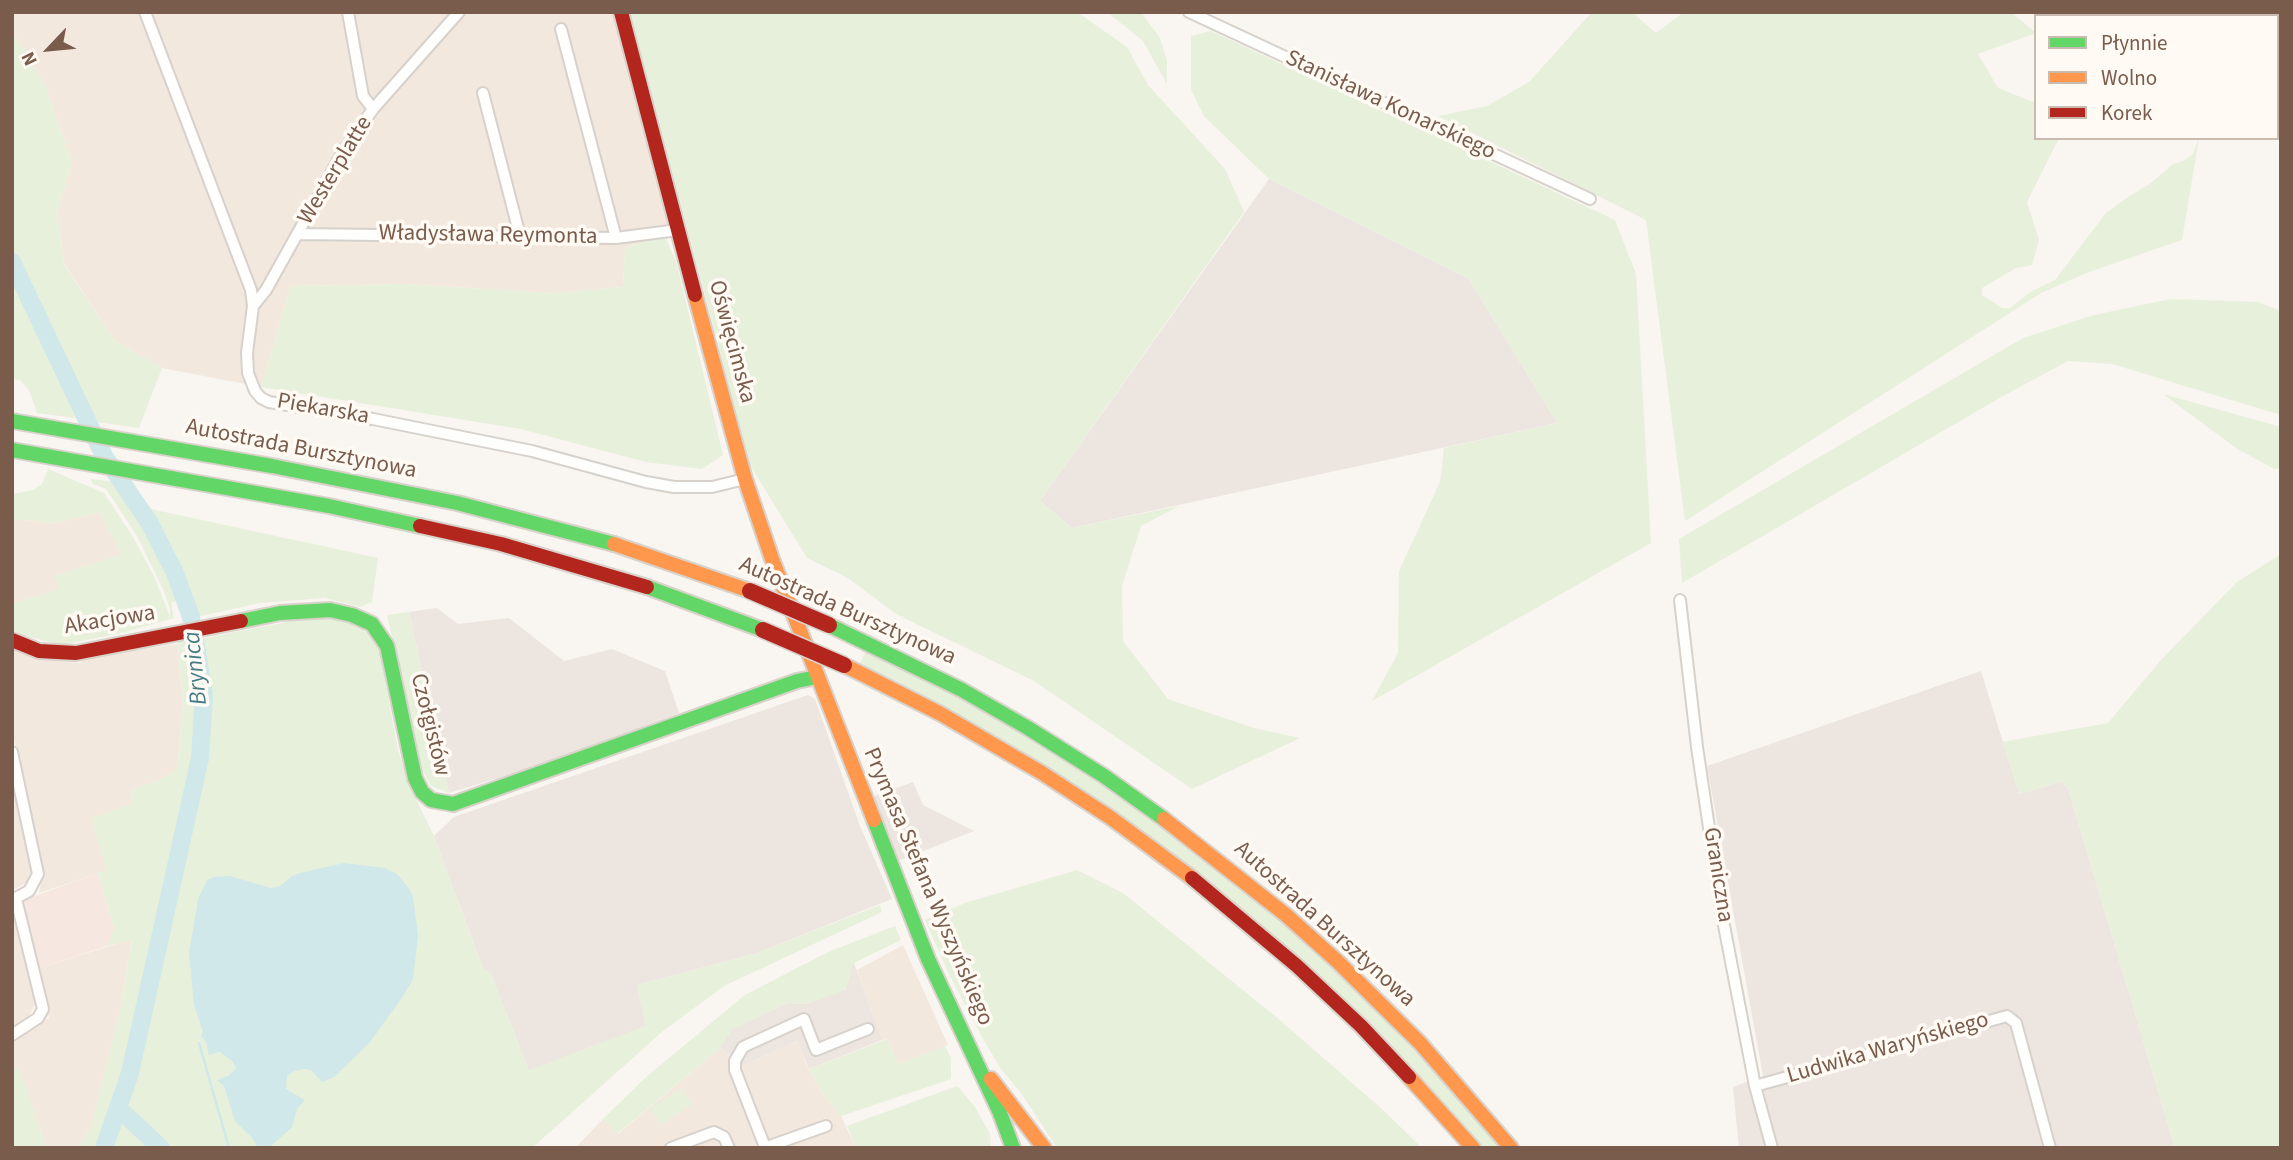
<!DOCTYPE html>
<meta charset="utf-8">
<style>
body{margin:0}
#map{position:relative;width:2293px;height:1160px;overflow:hidden;background:#f9f5f0;font-family:"Source Sans 3",sans-serif}
canvas{display:block}
.frame{position:absolute;inset:0;border:14px solid #7a5c4d;pointer-events:none}
.legend{position:absolute;left:2034px;top:14px;width:245px;height:126px;box-sizing:border-box;background:#fffaf3;border:2px solid #cabbb1;margin:0;padding:9px 12px;list-style:none;font-size:21px;color:#7a5c4d}
.legend li{display:flex;align-items:center;gap:14px;height:35px}
.legend b{width:35px;border:2px solid #cabbb1}
.north{position:absolute;left:14px;top:14px;width:70px;height:70px;-webkit-text-stroke:5px #fffaf3;paint-order:stroke;rotate:244deg;font-size:19px;font-weight:700;line-height:28px;text-align:center;color:#7a5c4d}
.north::after{content:'';display:block;margin:auto;width:24px;height:32px;background:#7a5c4d;clip-path:polygon(50% 0,100% 100%,50% 72%,0 100%)}
</style>
<div id="map">
<canvas width="2293" height="1160"></canvas>
<div class="frame"></div>
<ul class="legend">
<li><b style="height:9px;background:#63d668"></b>Płynnie</li>
<li><b style="height:9px;background:#ff974d"></b>Wolno</li>
<li><b style="height:9px;background:#b3261e"></b>Korek</li>
</ul>
<div class="north">N</div>
</div>
<script>
const context = document.querySelector('canvas').getContext('2d');
context.lineJoin = 'round';
function fillPath(path, color) { context.fillStyle = color; context.fill(path, 'evenodd'); }
const poly = rows => new Path2D(rows.map(r => 'M' + r).join(''));
function strokePath(path, color, width, dash) { context.strokeStyle = color; context.lineWidth = width; context.lineCap = dash ? 'butt' : 'round'; context.setLineDash(dash || []); context.stroke(path); }
function label(font, color, halo, rows, align = 'center') {
  context.font = font + ' "Source Sans 3",sans-serif'; context.lineWidth = 7; context.setLineDash([]); context.textBaseline = 'middle'; context.strokeStyle = halo; context.fillStyle = color; for (const [text, x, y, turn = 0] of rows) {
    context.save(); context.translate(x, y); context.rotate((+turn || 0) * Math.PI / 180); context.textAlign = isNaN(turn) ? turn : align; if (halo) context.strokeText(text, 0, 0); context.fillText(text, 0, 0); context.restore();
  }
}
const residential = poly([
 [12,12,630,12,685,222,625,249,623,287,553,293,406,284,291,286,261,387,162,368,115,341,64,263,57,211,72,163,45,85,12,31],
 [100,512,122,555,55,576,61,589,12,604,12,519,55,523],
 [178,644,183,703,177,769,164,778,131,790,132,804,107,870,39,893,44,869,12,730,12,648,37,659,81,663,82,660,122,652],
 [12,784,32,869,30,881,12,890],
 [12,913,37,999,28,1018,12,1028],
 [132,939,120,1011,91,1127,78,1148,46,1148,19,1069,12,1071,12,1039,49,1018,37,969],
 [903,945,948,1045,898,1064,887,1039,882,1040,881,1038,857,970],
 [797,1041,806,1064,824,1096,841,1116,856,1148,575,1148,603,1119,618,1134,720,1048,744,1065]
]);
const commercial = poly([
 [98,873,114,929,107,946,37,969,21,901]
]);
const industrial = poly([
 [1269,179,1469,279,1557,423,1072,528,1040,501],
 [437,608,458,624,509,618,564,661,612,649,665,671,679,713,546,763,449,793,409,612],
 [1981,671,2019,794,2061,782,2068,788,2175,1148,1739,1148,1733,1087,1763,1076,1707,766],
 [808,695,815,699,860,826,892,899,757,953,637,985,646,1026,529,1071,491,973,483,968,434,836,454,817],
 [913,782,923,805,974,831,898,861,872,797],
 [854,963,882,1040,809,1069,797,1041,744,1065,720,1048,732,1029,788,1003,808,1004]
]);
const green = poly([
 [630,12,1077,12,1127,47,1148,85,1225,169,1244,212,1040,501,1072,528,1179,506,1141,526,1122,586,1123,641,1168,699,1254,728,1300,738,1192,789,1034,681,896,614,848,578,807,558,750,465],
 [1107,12,1141,12,1160,38,1167,61,1167,84,1143,41],
 [1592,12,1632,12,1656,33,1684,12,2011,12,2036,33,1978,54,1998,88,2036,103,2036,138,2059,138,2027,202,2039,240,2032,265,2016,268,1982,288,1982,295,2002,308,2010,308,2032,291,2055,280,2106,213,2125,199,2151,183,2173,164,2183,161,2193,154,2199,138,2182,240,2089,272,2041,293,1685,521,1646,220,1438,116,1487,106,1529,82],
 [12,31,45,85,72,163,57,211,64,264,115,341,162,368,139,428,90,421,12,249],
 [1211,31,1615,220,1636,274,1651,543,1372,701,1398,653,1399,571,1440,482,1444,448,1557,423,1469,279,1269,179,1204,116,1191,90,1191,36],
 [663,232,676,261,723,455,702,469,646,462,521,429,261,387,291,286,405,284,553,293,623,287,625,249],
 [12,275,31,318,76,418,37,413,29,390,20,380,12,379],
 [2171,299,2258,302,2281,311,2281,415,2112,364,2068,361,2003,396,1682,583,1679,539,2023,338,2094,315],
 [2163,394,2281,427,2281,469,2274,469,2236,448],
 [48,469,104,493,133,537,154,576,170,617,170,608,163,589,137,536,106,489,93,484,90,479,117,482,144,524,165,564,180,599,171,603,174,618,125,632,63,645,21,635,12,629,12,604,60,589,54,576,121,555,100,512,55,523,12,519,12,494,33,490,42,484],
 [146,508,378,558,372,602,360,607,325,598,260,603,196,617,187,587,169,546],
 [2281,554,2281,1148,2175,1148,2068,788,2061,782,2019,794,2002,742,2108,723,2161,660,2237,582],
 [409,612,449,793,431,786,422,770,387,615],
 [313,617,351,621,372,637,379,648,398,750,413,793,434,836,483,968,491,973,529,1070,645,1026,637,985,757,953,880,905,882,912,724,986,663,1031,532,1148,170,1148,125,1106,185,855,207,743,208,694,199,639],
 [190,639,199,718,196,756,153,952,122,1083,98,1148,78,1148,91,1127,120,1011,132,940,107,946,114,929,98,873,106,870,91,818,132,804,131,790,164,778,177,769,183,703,178,641],
 [867,649,986,712,1137,807,1278,917,1386,1019,1502,1148,1482,1148,1243,911,859,665],
 [1077,870,1123,893,1275,1016,1382,1109,1422,1148,1057,1148,1021,1093,1001,1069,983,1039,950,976,925,920,965,903],
 [895,926,901,940,854,963,846,990,807,1004,788,1003,733,1029,720,1048,617,1134,603,1119,645,1078,745,995,828,952],
 [887,1039,898,1064,945,1046,951,1058,951,1079,841,1116,824,1096,809,1069],
 [19,1068,46,1148,12,1148,12,1071],
 [957,1086,975,1107,990,1134,991,1148,856,1148,847,1126],
 [681,1088,692,1104,661,1125,650,1109],
 [122,1116,154,1148,111,1148]
]);
const water = poly([
 [344,863,385,868,397,874,408,887,413,896,418,936,413,979,402,998,370,1042,334,1077,322,1082,311,1070,304,1069,294,1071,287,1076,286,1089,305,1100,297,1109,292,1127,270,1147,258,1148,253,1139,235,1121,224,1086,217,1080,230,1075,236,1068,232,1061,220,1052,209,1055,206,1042,201,1036,203,1032,194,1005,189,953,198,899,207,880,214,877,230,876,271,888,280,886,292,876,300,873]
]);
const stream = poly([
 [199,1043,229,1148]
]);
const river = poly([
 [12,262,104,456,149,522,175,573,191,617,204,694,200,758,130,1073,104,1148],
 [118,1108,161,1148]
]);
const street = poly([
 [145,12,251,290,253,306,247,353,248,373,255,391,261,398,269,402,373,419,532,451,646,482,674,487,712,487,745,479],
 [348,12,363,96,373,109],
 [1189,12,1590,199],
 [561,29,616,238],
 [483,93,520,236],
 [298,234,616,238,678,230],
 [253,306,266,290,344,150,373,109,459,12],
 [1680,600,1697,747,1722,915,1755,1086,1772,1148],
 [12,752,38,874,29,891,12,900],
 [12,1035,38,1018,43,1009,16,899],
 [1755,1086,2007,1016,2016,1023,2050,1148],
 [765,1147,735,1070,735,1061,743,1047,804,1019,816,1050,868,1029],
 [671,1148,714,1132,724,1137,729,1148],
 [764,1148,826,1126]
]);
const fast = poly([
 [12,421,272,466,457,503,614,544],
 [12,450,329,506,420,526],
 [647,587,763,630],
 [241,621,280,613,330,610,352,615,372,624,387,646,415,778,422,792,431,800,453,804,797,681,817,677],
 [829,625,962,690,1028,728,1104,776,1164,819],
 [874,820,928,959,1000,1113,1013,1148]
]);
const slow = poly([
 [695,295,745,479,772,559,874,820],
 [614,544,750,591],
 [844,665,941,714,1042,773,1111,818,1192,878],
 [1164,819,1286,915,1337,961,1420,1043,1511,1148],
 [1409,1077,1473,1148],
 [991,1079,1044,1148]
]);
const jam = poly([
 [621,12,695,295],
 [420,526,501,544,647,587],
 [12,640,39,651,76,653,241,621],
 [1192,878,1297,966,1361,1026,1409,1077]
]);
const jamBridge = poly([
 [750,591,829,625],
 [763,630,844,665]
]);
const streetNames = [
 ["Stanisława Konarskiego",1390,106,25],
 ["Westerplatte",336,171,-59],
 ["Władysława Reymonta",488,236,1],
 ["Oświęcimska",731,342,75],
 ["Piekarska",323,410,10],
 ["Autostrada Bursztynowa",301,450,11],
 ["Autostrada Bursztynowa",847,612,24],
 ["Akacjowa",110,621,-9],
 ["Czołgistów",429,725,76],
 ["Graniczna",1717,875,81],
 ["Prymasa Stefana Wyszyńskiego",927,887,67],
 ["Autostrada Bursztynowa",1324,925,42],
 ["Ludwika Waryńskiego",1888,1049,-16]
];
const waterNames = [
 ["Brynica",197,668,-96]
];
fillPath(residential, '#f2e8de');
fillPath(commercial, '#f6e8e1');
fillPath(industrial, '#ede5e0');
fillPath(green, '#e7f0db');
fillPath(water, '#d0e8ea');
strokePath(stream, '#d0e8ea', 2.5);
strokePath(river, '#d0e8ea', 18);
strokePath(street, '#d7d1cb', 14);
strokePath(fast, '#d9d2cb', 18);
strokePath(slow, '#d9d2cb', 18);
strokePath(jam, '#d9d2cb', 18);
strokePath(street, '#fefefd', 10);
strokePath(fast, '#63d668', 14);
strokePath(slow, '#ff974d', 14);
strokePath(jam, '#b3261e', 14);
strokePath(jamBridge, '#dad1cc', 19, []);
strokePath(jamBridge, '#b3261e', 16);
label('23px', '#7a5c4d', '#fffaf3', streetNames);
label('italic 24px', '#437c86', '#fffaf3', waterNames);
</script>
